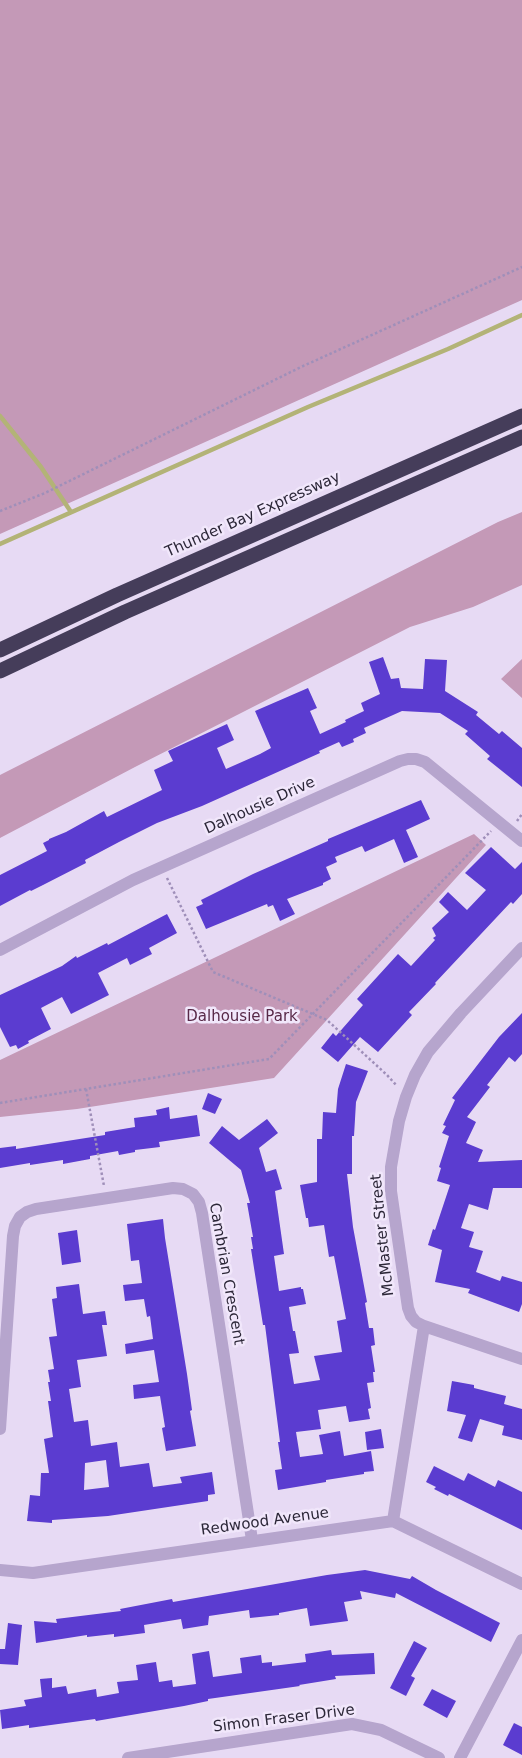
<!DOCTYPE html>
<style>
body{margin:0}
canvas{display:block;background:#e7daf4}
</style>
<canvas width="522" height="1758"></canvas>
<script>
const context = document.querySelector('canvas').getContext('2d');
context.lineJoin = 'round';
function fillPath(path, color) { context.fillStyle = color; context.fill(path, 'evenodd'); }
const poly = rows => new Path2D(rows.map(r => 'M' + r).join(''));
function strokePath(path, color, width, dash) { context.strokeStyle = color; context.lineWidth = width; context.lineCap = dash ? 'butt' : 'round'; context.setLineDash(dash || []); context.stroke(path); }
function label(font, color, halo, rows, align = 'center') {
  context.font = font + ' "DejaVu Sans",sans-serif'; context.lineWidth = 5; context.setLineDash([]); context.textBaseline = 'middle'; context.strokeStyle = halo; context.fillStyle = color; for (const [text, x, y, turn = 0] of rows) {
    context.save(); context.translate(x, y); context.rotate((+turn || 0) * Math.PI / 180); context.textAlign = isNaN(turn) ? turn : align; if (halo) context.strokeText(text, 0, 0); context.fillText(text, 0, 0); context.restore();
  }
}
const green = poly([
 [0,0,522,0,522,300,0,534],
 [522,512,522,585,473,607,410,627,135,767,0,838,0,775,498,522],
 [522,659,522,698,501,679],
 [474,834,486,845,274,1078,77,1109,0,1117,0,1060]
]);
const stream = poly([
 [0,416,41,467,71,512],
 [0,544,308,407,448,349,522,315]
]);
const building = poly([
 [383,657,391,679,399,678,401,688,423,689,425,659,447,660,445,691,478,712,476,715,499,734,502,731,522,748,522,787,487,759,490,756,465,734,468,731,440,713,402,711,364,728,366,733,353,739,354,742,342,747,339,742,319,751,320,753,202,806,157,823,119,842,85,860,86,863,43,885,31,891,30,890,0,906,0,875,47,851,43,843,49,840,49,839,66,832,104,811,107,817,162,790,154,770,173,761,168,751,227,724,234,740,217,748,226,769,260,754,271,748,255,711,308,688,317,708,310,711,320,734,346,722,345,720,364,711,361,703,380,694,369,662],
 [421,800,430,819,406,830,418,857,404,863,394,839,365,852,362,846,335,857,337,862,326,867,331,879,323,883,323,885,287,899,295,914,280,921,273,905,268,907,267,904,206,929,196,907,203,904,201,900,253,874,328,841,328,839],
 [491,847,515,869,522,862,522,894,513,904,511,902,435,983,436,984,409,1012,412,1015,378,1052,360,1037,338,1062,321,1048,333,1033,336,1036,363,1005,357,999,398,954,411,966,435,940,433,938,436,936,432,928,449,912,439,902,448,892,467,910,486,890,465,873],
 [167,914,177,933,149,948,152,954,130,965,127,958,98,973,109,995,71,1014,62,997,41,1008,51,1029,28,1041,29,1043,18,1049,16,1045,10,1047,0,1027,0,995,62,966,76,956,77,958,107,943,108,945],
 [522,1013,522,1054,515,1062,509,1057,487,1085,490,1087,467,1117,476,1122,466,1143,483,1150,478,1162,522,1160,522,1188,493,1188,488,1210,469,1204,461,1228,474,1232,469,1247,483,1251,476,1272,500,1281,502,1276,522,1282,522,1304,519,1312,468,1293,470,1289,435,1282,442,1250,428,1245,433,1229,435,1230,450,1185,437,1181,441,1168,439,1167,449,1136,442,1133,446,1126,443,1125,455,1100,452,1098,499,1037],
 [346,1064,368,1071,356,1102,354,1136,352,1136,352,1174,347,1174,353,1227,367,1302,365,1303,369,1328,373,1328,375,1345,371,1346,375,1372,373,1372,374,1382,367,1383,371,1408,368,1409,370,1419,349,1422,346,1406,318,1410,321,1429,296,1432,300,1457,323,1454,319,1435,340,1431,344,1456,371,1451,374,1471,364,1472,364,1474,326,1480,326,1482,278,1490,275,1470,282,1469,278,1442,280,1442,265,1325,263,1325,251,1249,253,1249,251,1237,253,1237,247,1203,250,1203,241,1170,209,1143,222,1126,239,1140,267,1119,278,1133,259,1148,266,1172,276,1169,282,1189,275,1191,284,1254,274,1256,279,1291,301,1287,301,1289,303,1289,306,1304,289,1307,293,1331,295,1331,299,1353,289,1354,294,1384,320,1380,314,1356,342,1352,337,1321,346,1319,334,1256,329,1257,324,1225,309,1227,308,1218,306,1218,300,1185,317,1182,317,1139,322,1139,323,1112,336,1113,338,1089],
 [208,1093,222,1099,215,1114,202,1109],
 [169,1107,170,1119,197,1115,200,1136,159,1142,160,1147,135,1150,135,1152,119,1155,118,1151,90,1156,90,1159,63,1164,63,1160,30,1165,30,1163,0,1168,0,1148,16,1146,16,1149,105,1135,105,1132,135,1127,134,1118,157,1115,156,1110],
 [163,1219,165,1238,187,1374,192,1410,190,1411,196,1446,166,1451,162,1428,165,1427,160,1396,134,1399,133,1385,159,1382,154,1350,126,1354,125,1344,153,1339,150,1316,147,1317,144,1299,125,1301,123,1285,142,1283,139,1260,131,1261,127,1224],
 [77,1230,81,1262,62,1265,58,1233],
 [79,1284,83,1314,105,1311,107,1325,102,1325,107,1356,77,1360,81,1387,69,1389,74,1422,88,1420,91,1446,117,1442,120,1467,149,1463,153,1487,182,1483,180,1477,212,1472,215,1494,208,1495,208,1501,108,1516,52,1520,52,1523,27,1521,30,1495,40,1496,41,1473,49,1473,44,1439,53,1437,48,1401,51,1401,48,1382,50,1382,48,1370,54,1369,49,1337,57,1336,52,1299,57,1298,56,1287],
 [106,1460,109,1487,84,1490,85,1463],
 [452,1381,474,1385,474,1388,506,1396,504,1404,522,1409,522,1440,502,1435,504,1426,480,1419,472,1442,458,1438,466,1415,447,1411],
 [381,1429,384,1448,367,1450,365,1432],
 [434,1466,464,1481,468,1473,495,1487,498,1480,522,1492,522,1530,449,1494,448,1496,434,1489,436,1487,426,1482],
 [365,1570,410,1579,412,1576,436,1590,500,1623,491,1642,396,1593,395,1598,360,1591,362,1599,344,1602,348,1621,310,1626,307,1608,279,1613,279,1615,250,1618,249,1610,209,1616,208,1625,183,1629,181,1619,144,1625,145,1633,114,1637,114,1634,87,1637,87,1635,36,1643,34,1621,57,1623,56,1619,121,1611,120,1609,172,1599,173,1602,327,1575],
 [8,1623,22,1625,18,1665,0,1664,0,1649,5,1649],
 [414,1641,427,1648,411,1676,415,1678,406,1696,390,1688],
 [331,1650,332,1655,374,1653,375,1674,335,1676,336,1679,299,1685,300,1686,208,1699,208,1701,184,1706,96,1721,95,1719,29,1728,29,1725,2,1729,0,1710,26,1706,24,1700,42,1697,40,1679,52,1678,52,1688,66,1686,68,1694,96,1689,97,1697,119,1693,117,1682,138,1680,136,1665,156,1662,159,1682,172,1680,173,1687,196,1684,192,1654,209,1651,213,1677,242,1673,240,1658,261,1655,262,1663,272,1662,272,1666,306,1662,305,1654],
 [432,1689,456,1701,447,1718,423,1705],
 [514,1723,522,1727,522,1755,503,1745]
]);
const path = poly([
 [0,511,45,493,301,367,522,267],
 [517,821,522,814],
 [167,878,213,972,327,1020,387,1075,397,1086],
 [86,1089,104,1186],
 [0,1103,269,1059,491,831]
]);
const street = poly([
 [522,948,461,1013,428,1052,415,1075,406,1097,399,1121,391,1167,391,1191,408,1308,411,1316,416,1322,424,1326,522,1359],
 [0,950,133,880,400,761,408,759,416,759,425,762,522,841],
 [0,1429,13,1236,15,1226,20,1217,27,1212,36,1209,173,1188,183,1189,193,1194,199,1202,202,1213,252,1540],
 [393,1521,424,1326],
 [0,1570,33,1573,393,1521,522,1584],
 [128,1758,352,1724,381,1730,439,1758],
 [460,1758,522,1640]
]);
const highway = poly([
 [0,650,117,595,522,416],
 [0,671,125,612,522,437]
]);
const streetNames = [
 ["Thunder Bay Expressway",253,515,-24],
 ["Dalhousie Drive",260,806,-24],
 ["McMaster Street",383,1235,-96],
 ["Cambrian Crescent",226,1274,80],
 ["Redwood Avenue",265,1522,-8],
 ["Simon Fraser Drive",284,1719,-7]
];
const parkNames = [
 ["Dalhousie Park",242,1017]
];
fillPath(green, '#c499b7');
strokePath(stream, '#b3b377', 4.5);
fillPath(building, '#5b3cd0');
strokePath(path, '#9f8fb9', 2.5, [2.5, 2.5]);
strokePath(street, '#b6a5cd', 12);
strokePath(highway, '#453d5a', 15);
label('15px', '#2c2738', '#f1e7fb', streetNames);
label('15px', '#582948', '#f1e7fb', parkNames);
</script>
